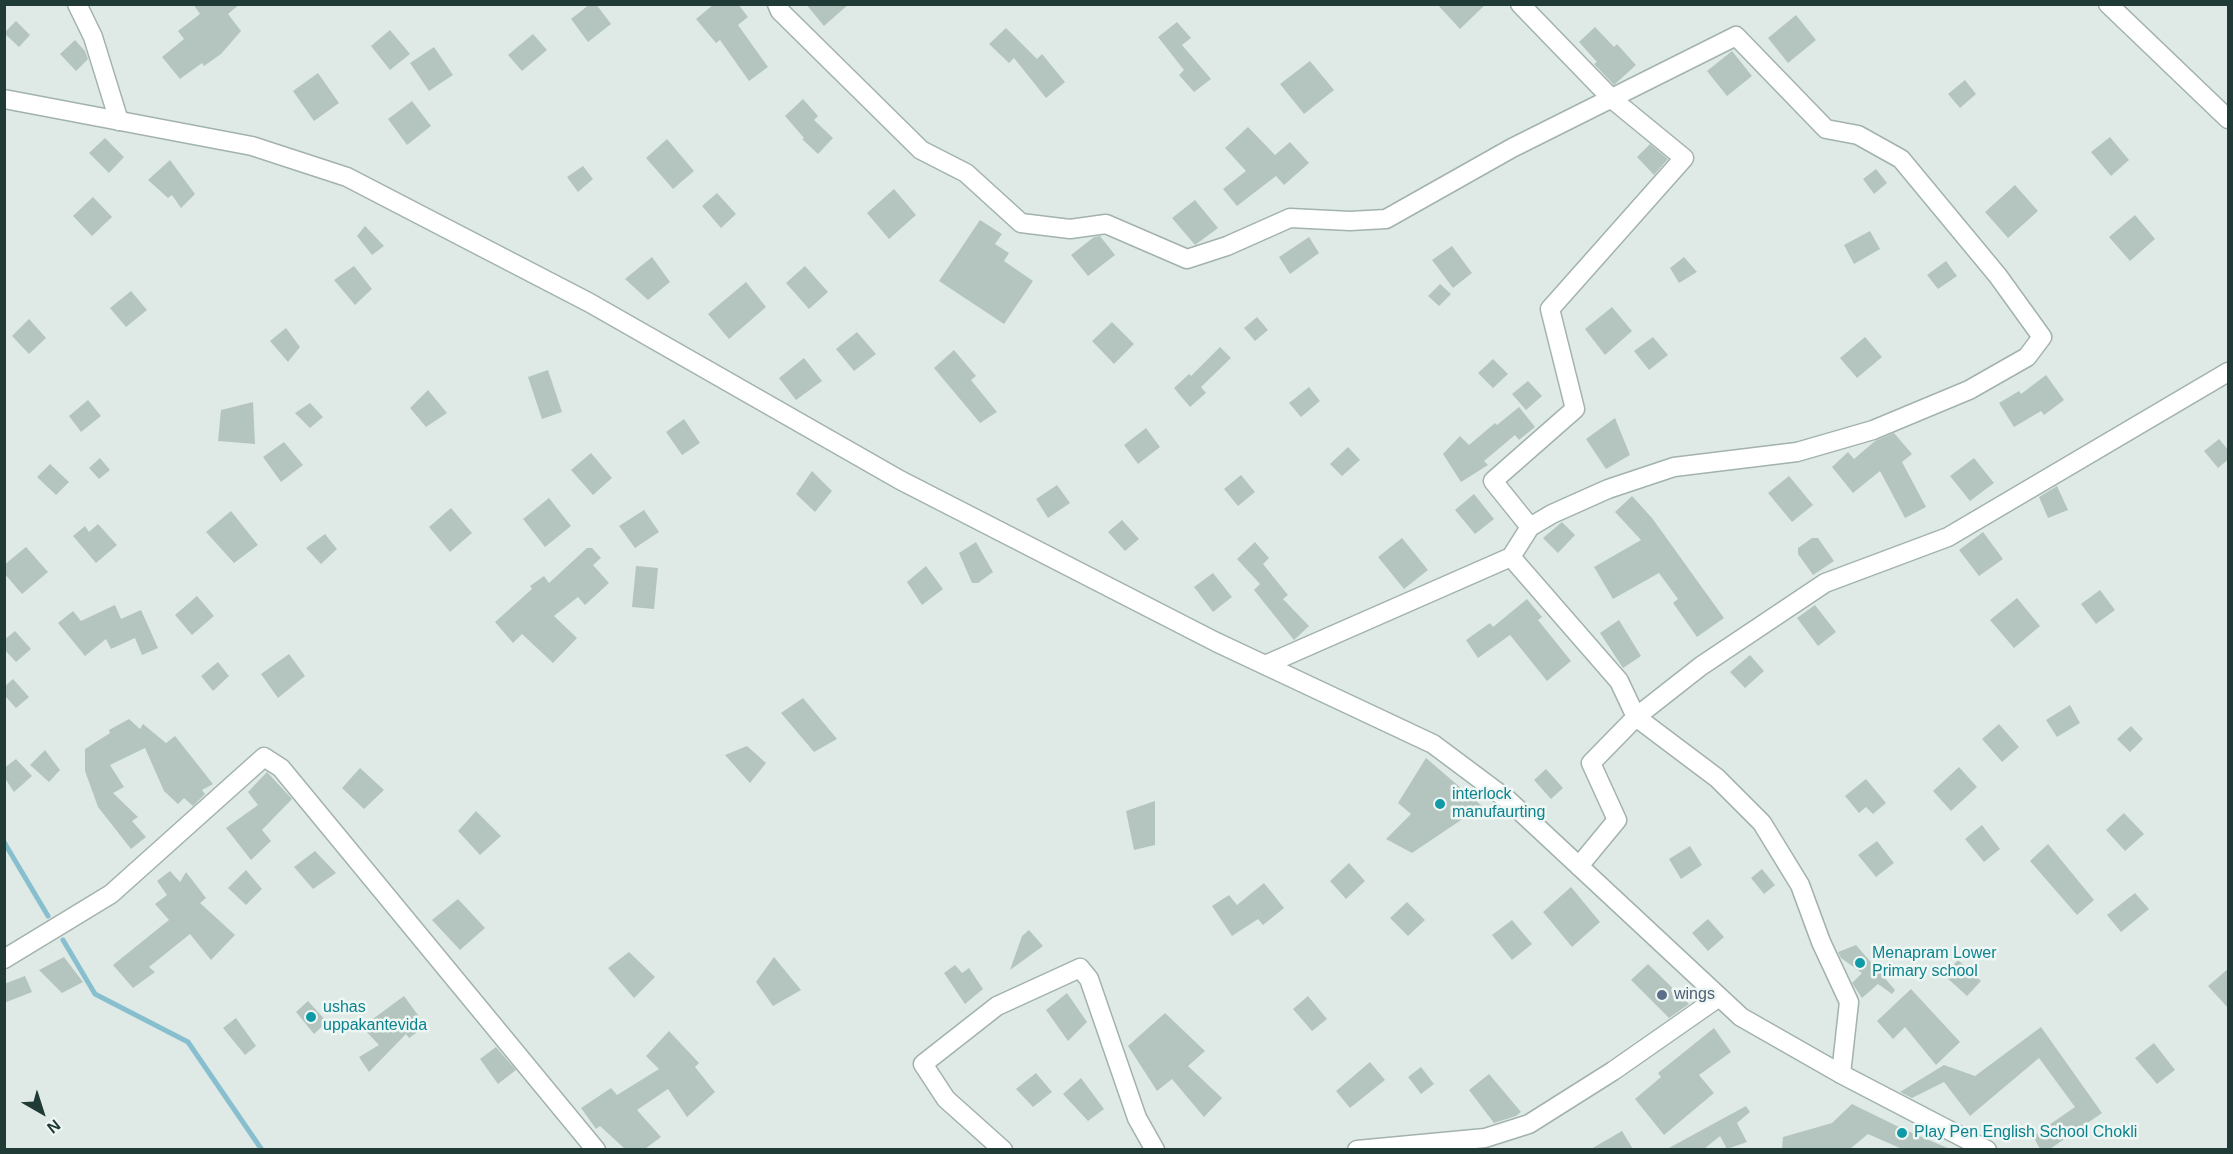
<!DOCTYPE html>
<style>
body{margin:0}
#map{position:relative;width:2233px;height:1154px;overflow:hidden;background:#dfeae6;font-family:Arial,sans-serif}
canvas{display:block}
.frame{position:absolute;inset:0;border:6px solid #203a35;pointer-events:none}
.north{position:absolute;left:12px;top:1082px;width:60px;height:60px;-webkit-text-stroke:4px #eff7f4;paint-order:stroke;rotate:141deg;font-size:16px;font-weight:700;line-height:24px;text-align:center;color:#203a35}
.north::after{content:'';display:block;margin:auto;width:21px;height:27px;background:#203a35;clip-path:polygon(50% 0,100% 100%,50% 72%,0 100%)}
</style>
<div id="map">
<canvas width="2233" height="1154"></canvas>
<div class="frame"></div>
<div class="north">N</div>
</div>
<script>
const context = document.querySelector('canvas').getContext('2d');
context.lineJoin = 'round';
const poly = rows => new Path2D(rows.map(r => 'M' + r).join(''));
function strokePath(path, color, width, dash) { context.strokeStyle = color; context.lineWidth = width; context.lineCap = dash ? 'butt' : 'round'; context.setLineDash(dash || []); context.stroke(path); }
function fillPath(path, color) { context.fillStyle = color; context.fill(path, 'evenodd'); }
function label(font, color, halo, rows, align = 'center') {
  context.font = font + ' Arial,sans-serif'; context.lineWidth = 5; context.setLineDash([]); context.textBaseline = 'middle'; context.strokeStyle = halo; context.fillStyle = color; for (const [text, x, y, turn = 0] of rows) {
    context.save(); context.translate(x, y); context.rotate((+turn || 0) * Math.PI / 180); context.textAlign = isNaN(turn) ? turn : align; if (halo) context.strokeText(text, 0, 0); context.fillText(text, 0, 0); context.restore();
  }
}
const stream = poly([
 [4,842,48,916],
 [63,940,95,994,188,1042,262,1150]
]);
const building = poly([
 [193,4,240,4,228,14,241,31,221,54,204,66,202,63,180,79,162,57,184,39,178,31,200,14],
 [590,4,596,4,611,24,588,42,571,19],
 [714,4,738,4,748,17,738,25,768,67,749,81,720,40,716,43,696,19],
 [806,4,849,4,824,26],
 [1437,4,1486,4,1460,29],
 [1796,15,1816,40,1788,63,1768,38],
 [16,21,30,35,19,47,4,33],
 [1177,22,1191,38,1182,45,1211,79,1194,92,1179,75,1184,70,1158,37],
 [1595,27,1614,47,1617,44,1636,65,1614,85,1594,64,1597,62,1579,42],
 [1006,28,1037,59,1042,54,1065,82,1046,98,1014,58,1009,63,989,44],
 [390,30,410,54,390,70,371,46],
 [533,34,547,50,522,71,508,55],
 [75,40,85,51,88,59,76,71,60,54],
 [434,47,453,75,429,91,410,63],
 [1732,51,1752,76,1727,96,1707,71],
 [1310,61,1334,90,1304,114,1280,84],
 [318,73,339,103,314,121,293,91],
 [1965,80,1976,94,1960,108,1948,94],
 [803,99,818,116,814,120,833,138,818,154,802,139,804,138,785,116],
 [412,101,431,126,407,145,388,119],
 [1248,127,1275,155,1290,142,1309,163,1284,185,1276,176,1237,206,1223,189,1246,171,1225,148],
 [2110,137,2129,160,2111,176,2091,152],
 [105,138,124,157,109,173,89,153],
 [667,139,694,171,673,189,646,158],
 [1650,144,1668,159,1654,175,1637,157],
 [170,160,195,194,181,208,172,195,168,198,148,180],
 [583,166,593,179,578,192,567,177],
 [1876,169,1887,183,1874,194,1863,179],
 [2015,185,2038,211,2008,238,1985,212],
 [894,189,916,215,889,239,867,213],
 [717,193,736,214,721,228,702,206],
 [93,197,112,217,92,236,73,216],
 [1195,200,1218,228,1195,245,1172,218],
 [2135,215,2155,239,2130,261,2109,237],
 [980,220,1002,234,995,244,1009,253,1004,261,1033,281,1004,324,939,281],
 [365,226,384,246,372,255,357,236],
 [1870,231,1880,249,1854,264,1844,245],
 [1100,236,1115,255,1088,276,1071,255,1094,237],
 [1309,237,1319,253,1290,274,1279,257],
 [1452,246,1472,273,1453,288,1432,260],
 [652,257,670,282,648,300,625,279],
 [1684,257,1697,272,1679,283,1670,268],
 [1946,261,1957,276,1938,289,1927,275],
 [354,266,372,289,355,305,334,280],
 [805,266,828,292,809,309,786,283],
 [746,282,766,307,729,339,708,314],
 [1440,284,1451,294,1439,306,1428,296],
 [131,291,147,310,126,327,110,308],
 [1612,307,1632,331,1605,355,1585,329],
 [1257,317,1268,330,1255,341,1244,328],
 [29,319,46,338,29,354,12,336],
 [1112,322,1134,344,1114,364,1092,341],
 [286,328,300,347,288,362,270,341],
 [857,332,876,354,854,371,836,349],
 [1653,337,1668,355,1649,370,1634,351],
 [1865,337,1882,357,1857,378,1840,358],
 [1220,347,1231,358,1201,387,1206,393,1190,407,1174,388,1189,374,1191,376],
 [954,350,976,376,971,380,997,412,980,423,934,368],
 [804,358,822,381,796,400,779,378],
 [1493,359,1508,374,1493,388,1478,373],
 [548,370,562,412,542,419,528,377],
 [2046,375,2064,400,2044,415,2041,411,2014,427,1999,403,2019,391,2021,394],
 [1528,381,1542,396,1526,410,1512,394],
 [1309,387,1320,401,1301,417,1289,403],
 [428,390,447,413,426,427,410,408],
 [88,400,101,416,81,432,69,416],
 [253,402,255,444,218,441,221,410],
 [310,403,323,417,310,428,295,413],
 [1519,407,1535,427,1519,440,1515,435,1484,461,1488,465,1461,482,1443,454,1460,436,1469,445,1495,423,1497,425],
 [1615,418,1630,455,1606,469,1586,439],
 [684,419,700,443,682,455,666,432],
 [1146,428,1160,447,1138,464,1124,445],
 [1894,433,1912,454,1902,462,1926,507,1905,518,1880,471,1853,493,1832,467,1848,452,1854,459,1875,441],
 [2219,439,2229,451,2229,459,2218,468,2204,451],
 [284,442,303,465,281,482,263,457],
 [1348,447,1360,460,1342,476,1330,464],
 [591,453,612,478,593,495,571,470],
 [100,458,110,470,99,479,89,468],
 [1974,458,1994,483,1970,501,1950,476],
 [50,464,69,482,56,495,37,477],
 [812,471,832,491,815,512,796,494],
 [1241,475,1255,492,1238,506,1224,489],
 [1789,476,1813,505,1792,522,1768,493],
 [1057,485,1070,503,1048,518,1036,499],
 [2057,486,2068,510,2048,518,2039,497],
 [1474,494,1494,519,1475,534,1455,510],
 [1632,496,1652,518,1724,618,1697,637,1673,603,1678,599,1659,573,1613,599,1594,567,1641,540,1615,512],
 [549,498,571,526,545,547,523,519],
 [451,508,472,533,450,552,429,527],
 [644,510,659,532,635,548,619,526],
 [231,511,258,545,234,563,206,532],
 [1122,520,1139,539,1125,551,1108,532],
 [1562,522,1575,535,1558,553,1543,538],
 [98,524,117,545,96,563,73,536,85,526,89,532],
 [1983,532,2003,559,1979,576,1959,550],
 [325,534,337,549,321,564,306,548],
 [1402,538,1428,570,1404,589,1378,557],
 [1812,538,1818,538,1834,561,1813,575,1798,554,1798,548],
 [976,542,993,572,978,583,972,583,959,553],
 [1255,542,1269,558,1263,564,1288,595,1283,599,1309,626,1294,640,1254,590,1260,584,1237,559],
 [26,547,48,572,22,594,4,573,4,565],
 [587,548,592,548,601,558,593,565,609,583,585,605,578,597,554,616,577,638,553,663,522,634,513,643,495,622,532,589,530,586,544,576,549,583],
 [636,566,658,568,654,609,632,607],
 [926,566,943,589,922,605,907,582],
 [1213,573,1232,597,1213,612,1194,587],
 [2100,590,2115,610,2096,624,2081,604],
 [197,596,214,616,192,635,175,615],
 [2017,598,2040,626,2014,648,1990,620],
 [1527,599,1542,617,1538,620,1571,661,1547,681,1510,635,1478,658,1466,640,1490,623,1493,627],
 [115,605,121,619,141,610,158,648,142,655,135,638,111,649,106,639,85,656,58,623,73,611,81,621],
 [1815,605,1836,632,1818,646,1797,618],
 [1619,620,1641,656,1623,668,1600,633],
 [15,631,31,649,16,662,4,649,4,640],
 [289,654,305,676,278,698,261,674],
 [1750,655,1764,671,1745,688,1730,672],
 [218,662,229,676,213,691,201,676],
 [13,679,29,697,16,708,4,695,4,687],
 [803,698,837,739,814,752,781,713],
 [2070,705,2080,723,2057,737,2046,720],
 [129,719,140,729,143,724,166,743,175,736,213,784,202,790,205,794,193,806,184,798,178,804,164,791,145,748,110,765,124,787,113,793,138,817,132,821,146,837,131,849,98,807,85,771,85,749,110,733,109,730],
 [1999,724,2019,747,2002,762,1982,739],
 [2131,726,2143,739,2130,752,2117,739],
 [747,746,766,763,750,783,725,755],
 [45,750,60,770,49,782,30,765],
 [1426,758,1482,806,1412,853,1386,839,1411,814,1398,803],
 [16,759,32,776,14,792,4,777,4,768],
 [1959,767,1977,787,1951,811,1933,791],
 [360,768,384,790,364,809,342,788],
 [1546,769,1563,788,1551,799,1534,780],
 [267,772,292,799,262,830,271,841,251,860,226,828,258,805,248,792],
 [1866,779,1886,803,1873,814,1866,807,1859,813,1845,796],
 [1155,801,1155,845,1134,850,1126,811],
 [476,811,501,836,480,855,458,831],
 [2124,813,2144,834,2125,851,2106,830],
 [1982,825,2000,849,1984,862,1965,839],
 [1877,841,1894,863,1876,877,1858,855],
 [2048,844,2094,900,2077,915,2030,861],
 [1690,846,1702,865,1681,879,1669,859],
 [315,851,336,873,313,889,294,867],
 [1349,863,1365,881,1346,899,1330,881],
 [1762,869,1775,885,1764,894,1751,878],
 [246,870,262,889,246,905,228,888],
 [170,871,180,882,186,872,206,898,200,903,235,935,211,960,190,934,149,967,155,972,133,988,113,965,169,920,155,904,167,895,157,881],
 [1264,883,1284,908,1263,925,1258,919,1232,936,1212,906,1229,895,1237,905],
 [1571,887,1600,922,1572,947,1543,912],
 [2135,893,2149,909,2121,932,2107,915],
 [458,899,485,928,460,950,432,920],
 [1407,902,1425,920,1408,936,1390,918],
 [1708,919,1724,937,1708,951,1692,933],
 [1512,920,1532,944,1512,960,1492,935],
 [1029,930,1043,946,1010,970,1022,936],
 [1856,945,1895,990,1892,994,1878,984,1862,998,1852,983,1862,973,1841,958,1838,952],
 [629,952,655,977,634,998,608,968],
 [64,957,83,982,62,993,39,970],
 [774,957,801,990,773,1006,756,982],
 [1958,960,1981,981,1967,996,1944,975],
 [1648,964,1689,1004,1669,1018,1631,980],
 [955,965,962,973,969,968,983,989,965,1004,944,973],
 [2229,968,2229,1009,2208,986],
 [25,976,32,992,4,1003,4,984],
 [1911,989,1960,1042,1936,1065,1905,1027,1893,1039,1877,1021],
 [1067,993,1087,1022,1068,1041,1046,1010],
 [404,996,426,1026,409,1038,406,1034,369,1072,359,1057,379,1045,362,1027],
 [1308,996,1327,1019,1312,1031,1293,1009],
 [308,1001,327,1022,314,1034,296,1012],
 [1165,1013,1205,1051,1188,1066,1222,1098,1204,1117,1172,1079,1157,1091,1128,1046],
 [236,1018,256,1046,245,1055,223,1028],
 [2041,1027,2102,1113,2050,1149,2040,1149,2033,1136,2075,1107,2039,1058,1970,1116,1944,1082,1912,1098,1900,1092,1944,1065,1975,1076],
 [1714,1028,1731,1052,1699,1075,1714,1093,1664,1135,1635,1099,1661,1077,1658,1073],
 [669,1031,699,1063,695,1067,715,1092,687,1117,668,1089,637,1110,661,1137,645,1149,625,1149,600,1126,596,1129,581,1108,611,1088,617,1095,659,1069,646,1056],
 [2154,1043,2175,1070,2157,1084,2135,1058],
 [496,1047,516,1070,498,1084,480,1059],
 [1370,1062,1385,1080,1350,1108,1336,1091],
 [1421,1067,1434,1084,1421,1094,1408,1077],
 [1036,1073,1052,1092,1033,1107,1016,1089],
 [1489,1074,1521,1112,1516,1116,1494,1123,1469,1090],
 [1081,1078,1104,1109,1088,1121,1063,1094],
 [1852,1104,1903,1129,1950,1149,1902,1149,1868,1134,1850,1149,1782,1149,1783,1137,1832,1123],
 [1746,1106,1750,1112,1737,1123,1747,1142,1727,1149,1720,1136,1704,1149,1667,1149],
 [1622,1131,1633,1149,1591,1149]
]);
const minor = poly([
 [77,4,93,37,119,121],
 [777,4,780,11,921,150,966,173,1021,223,1070,229,1106,224,1187,259,1227,246,1290,218,1350,221,1386,219,1512,148,1736,36,1826,129,1858,135,1901,159,1998,276,2042,337,2027,357,1969,390,1873,430,1797,452,1674,467,1608,489,1552,514,1530,527,1511,557,1265,665],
 [1520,4,1612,99,1684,158,1550,309,1575,409,1493,481,1530,527],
 [2108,4,2228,119],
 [1511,557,1619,681,1636,717,1717,778,1762,823,1800,885,1821,942,1849,1002,1841,1074],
 [1579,866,1617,820,1591,763,1636,717,1701,666,1825,583,1948,537,2228,372],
 [4,959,111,894,264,757,281,768,596,1150],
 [1003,1150,946,1099,923,1064,997,1006,1080,968,1089,979,1137,1118,1155,1150],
 [1357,1150,1485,1138,1529,1124,1613,1071,1719,997]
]);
const tertiary = poly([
 [4,99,252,146,347,177,590,303,900,480,1216,642,1433,744,1508,800,1741,1017,1841,1074,1987,1150]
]);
const markers = [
 [1440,804,6,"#0f9aa8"],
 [1860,963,6,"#0f9aa8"],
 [1662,995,6,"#5c6f8a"],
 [311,1017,6,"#0f9aa8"],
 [1902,1133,6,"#0f9aa8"]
];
const cultureNames = [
 ["interlock",1452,795],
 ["manufaurting",1452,813],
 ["Menapram Lower",1872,954],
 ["Primary school",1872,972],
 ["ushas",323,1008],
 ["uppakantevida",323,1026],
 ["Play Pen English School Chokli",1914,1133]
];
const serviceNames = [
 ["wings",1674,995]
];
strokePath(stream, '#87bfcf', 5);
fillPath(building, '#b4c5bf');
strokePath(minor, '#a2b2ad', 21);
strokePath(tertiary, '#a2b2ad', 21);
strokePath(minor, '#fff', 18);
strokePath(tertiary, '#fff', 18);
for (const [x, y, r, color] of markers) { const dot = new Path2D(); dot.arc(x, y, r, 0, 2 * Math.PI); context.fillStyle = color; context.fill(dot); strokePath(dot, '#eff7f4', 2); }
label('16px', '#0d838f', '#eff7f4', cultureNames, 'left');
label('16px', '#4e5e75', '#eff7f4', serviceNames, 'left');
</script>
